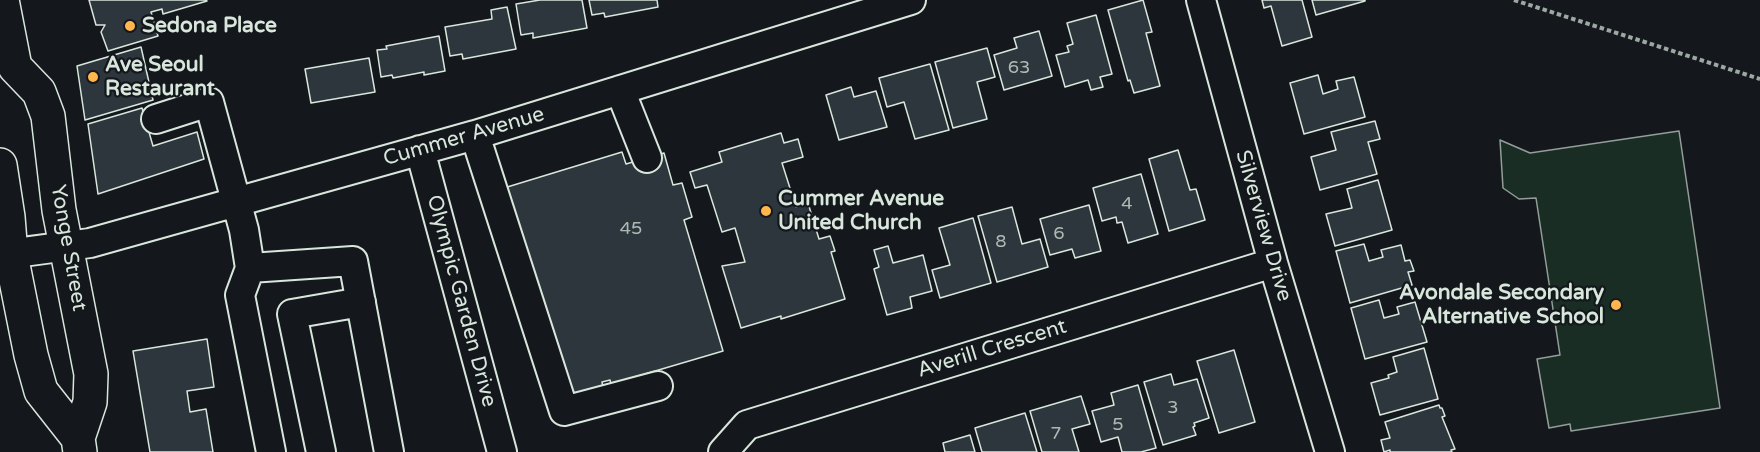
<!DOCTYPE html>
<style>
body{margin:0}
canvas{display:block;background:#14181c}
</style>
<canvas width="1760" height="452"></canvas>
<script>
const context = document.querySelector('canvas').getContext('2d');
context.lineJoin = 'round';
function fillPath(path, color) { context.fillStyle = color; context.fill(path, 'evenodd'); }
const poly = rows => new Path2D(rows.map(r => 'M' + r).join(''));
function strokePath(path, color, width, dash) { context.strokeStyle = color; context.lineWidth = width; context.lineCap = dash ? 'butt' : 'round'; context.setLineDash(dash || []); context.stroke(path); }
function label(font, color, halo, rows, align = 'center') {
  context.font = font + ' "Varela Round",sans-serif'; context.lineWidth = 4.5; context.setLineDash([]); context.textBaseline = 'middle'; context.strokeStyle = halo; context.fillStyle = color; for (const [text, x, y, turn = 0] of rows) {
    context.save(); context.translate(x, y); context.rotate((+turn || 0) * Math.PI / 180); context.textAlign = isNaN(turn) ? turn : align; if (halo) context.strokeText(text, 0, 0); context.fillText(text, 0, 0); context.restore();
  }
}
const green = poly([
 [1679,131,1720,408,1571,431,1570,424,1549,428,1537,359,1560,355,1536,198,1519,199,1503,188,1500,140,1530,153,1679,131]
]);
const building = poly([
 [89,0,206,0,207,1,163,14,162,9,151,12,158,36,108,51,101,32,105,25,96,25,89,0],
 [540,0,582,0,587,28,533,38,533,33,521,35,516,4,540,0],
 [589,0,657,0,658,7,605,17,604,13,592,15,589,0],
 [1143,0,1152,32,1146,33,1160,86,1134,93,1130,80,1128,81,1108,10,1143,0],
 [1262,0,1302,0,1312,37,1282,46,1271,6,1264,8,1262,0],
 [1312,0,1365,0,1365,1,1316,15,1312,0],
 [507,7,516,49,463,59,462,54,450,56,445,27,492,19,491,10,507,7],
 [1096,15,1112,74,1100,77,1103,87,1091,90,1088,80,1065,87,1056,55,1069,52,1067,46,1073,44,1067,23,1096,15],
 [1039,31,1052,76,1004,90,994,55,1017,48,1014,38,1039,31],
 [439,36,445,71,424,75,424,72,393,78,392,75,381,77,377,50,387,49,386,46,439,36],
 [141,47,153,100,85,120,77,66,141,47],
 [987,48,995,77,977,82,987,119,953,128,935,62,987,48],
 [369,58,375,92,311,103,305,69,369,58],
 [930,64,949,130,915,139,904,102,887,107,879,78,930,64],
 [1318,75,1323,94,1338,89,1336,81,1354,77,1365,117,1304,134,1290,83,1318,75],
 [851,87,854,97,876,91,887,127,839,140,826,95,851,87],
 [142,108,153,146,197,132,204,159,98,194,88,124,142,108],
 [1375,121,1380,139,1368,142,1377,174,1320,190,1311,157,1336,150,1331,132,1375,121],
 [781,133,784,143,798,139,803,157,782,163,796,207,808,203,819,239,830,236,835,251,831,252,845,299,781,319,781,316,741,328,722,266,745,262,735,228,722,232,707,185,695,188,690,172,722,162,719,152,781,133],
 [1178,150,1190,190,1196,189,1205,220,1169,231,1149,159,1178,150],
 [622,152,626,164,664,153,673,185,682,183,692,217,684,220,723,351,611,384,610,380,602,382,603,387,571,397,504,188,622,152],
 [1141,174,1158,234,1128,243,1122,222,1117,223,1116,217,1102,221,1093,188,1141,174],
 [1378,180,1392,230,1335,246,1326,214,1352,208,1347,189,1378,180],
 [1089,205,1101,251,1075,258,1072,249,1050,255,1040,219,1089,205],
 [1012,207,1022,244,1040,239,1048,267,997,282,978,216,1012,207],
 [973,218,991,283,940,298,932,270,950,265,939,228,973,218],
 [1364,244,1369,261,1383,257,1381,250,1401,245,1405,261,1410,260,1414,271,1408,272,1412,285,1350,303,1336,251,1364,244],
 [888,246,893,263,923,255,932,291,910,297,912,308,887,315,874,269,879,267,874,250,888,246],
 [1379,300,1384,318,1399,314,1397,307,1415,302,1427,342,1365,359,1351,308,1379,300],
 [207,339,214,387,187,391,190,412,206,409,213,452,150,452,133,351,207,339],
 [1424,348,1438,399,1380,415,1371,383,1389,378,1388,375,1397,372,1393,357,1424,348],
 [1234,350,1255,422,1219,433,1197,361,1234,350],
 [1171,374,1174,385,1197,379,1209,418,1194,423,1195,426,1193,427,1196,435,1163,445,1144,382,1171,374],
 [1138,385,1156,448,1141,452,1122,452,1118,437,1101,442,1092,411,1114,405,1111,393,1138,385],
 [1081,396,1090,424,1072,429,1079,452,1042,452,1030,411,1081,396],
 [1439,405,1440,408,1442,408,1445,416,1442,417,1455,449,1451,450,1452,452,1390,452,1390,450,1384,452,1381,440,1390,438,1385,422,1439,405],
 [1025,413,1037,452,982,452,975,428,1025,413],
 [970,435,975,452,945,452,943,443,970,435]
]);
const path = poly([
 [1514,0,1760,79]
]);
const minor = poly([
 [1201,0,1273,263,1330,452],
 [620,90,647,158],
 [156,119,209,102,244,230,250,268,240,295,271,452],
 [475,135,564,411,658,386],
 [420,150,502,452],
 [0,255,90,243,475,135,911,0],
 [250,268,353,261,389,452],
 [321,452,292,314,361,302],
 [723,452,747,425,1273,263]
]);
const major = poly([
 [2,0,15,67,39,92,48,116,59,210,91,374,90,402,78,438,80,452],
 [0,165,8,217,11,255,31,355,41,391,78,438]
]);
const markers = [
 [130,26,6,"#ffb74d"],
 [93,77,6,"#ffb74d"],
 [766,211,6,"#ffb74d"],
 [1616,305,6,"#ffb74d"]
];
const numberNames = [
 ["63",1019,68],
 ["4",1127,204],
 ["45",631,229],
 ["6",1059,234],
 ["8",1001,242],
 ["3",1173,408],
 ["5",1118,425],
 ["7",1056,434]
];
const poiNames = [
 ["Sedona Place",142,26],
 ["Ave Seoul",105,65],
 ["Restaurant",105,89],
 ["Cummer Avenue",778,199],
 ["United Church",778,223],
 ["Avondale Secondary",1604,293,"right"],
 ["Alternative School",1604,317,"right"]
];
const streetNames = [
 ["Cummer Avenue",464,137,-16],
 ["Silverview Drive",1263,226,74],
 ["Yonge Street",68,248,80],
 ["Olympic Garden Drive",461,301,75],
 ["Averill Crescent",992,349,-17]
];
fillPath(green, '#1a2d24');
strokePath(green, '#939e99', 1.5);
fillPath(building, '#2c363c');
strokePath(building, '#d8e6dc', 1.5);
strokePath(minor, '#d8e6dc', 32);
strokePath(major, '#d8e6dc', 36);
strokePath(path, '#9da8a2', 4, [4.5, 3]);
strokePath(minor, '#14181c', 28);
strokePath(major, '#14181c', 33);
for (const [x, y, r, color] of markers) { const dot = new Path2D(); dot.arc(x, y, r, 0, 2 * Math.PI); context.fillStyle = color; context.fill(dot); strokePath(dot, '#14181c', 2); }
label('18px', '#adbab4', null, numberNames);
label('bold 21px', '#d8e6dc', '#14181c', poiNames, 'left');
label('21px', '#d8e6dc', '#14181c', streetNames);
</script>
